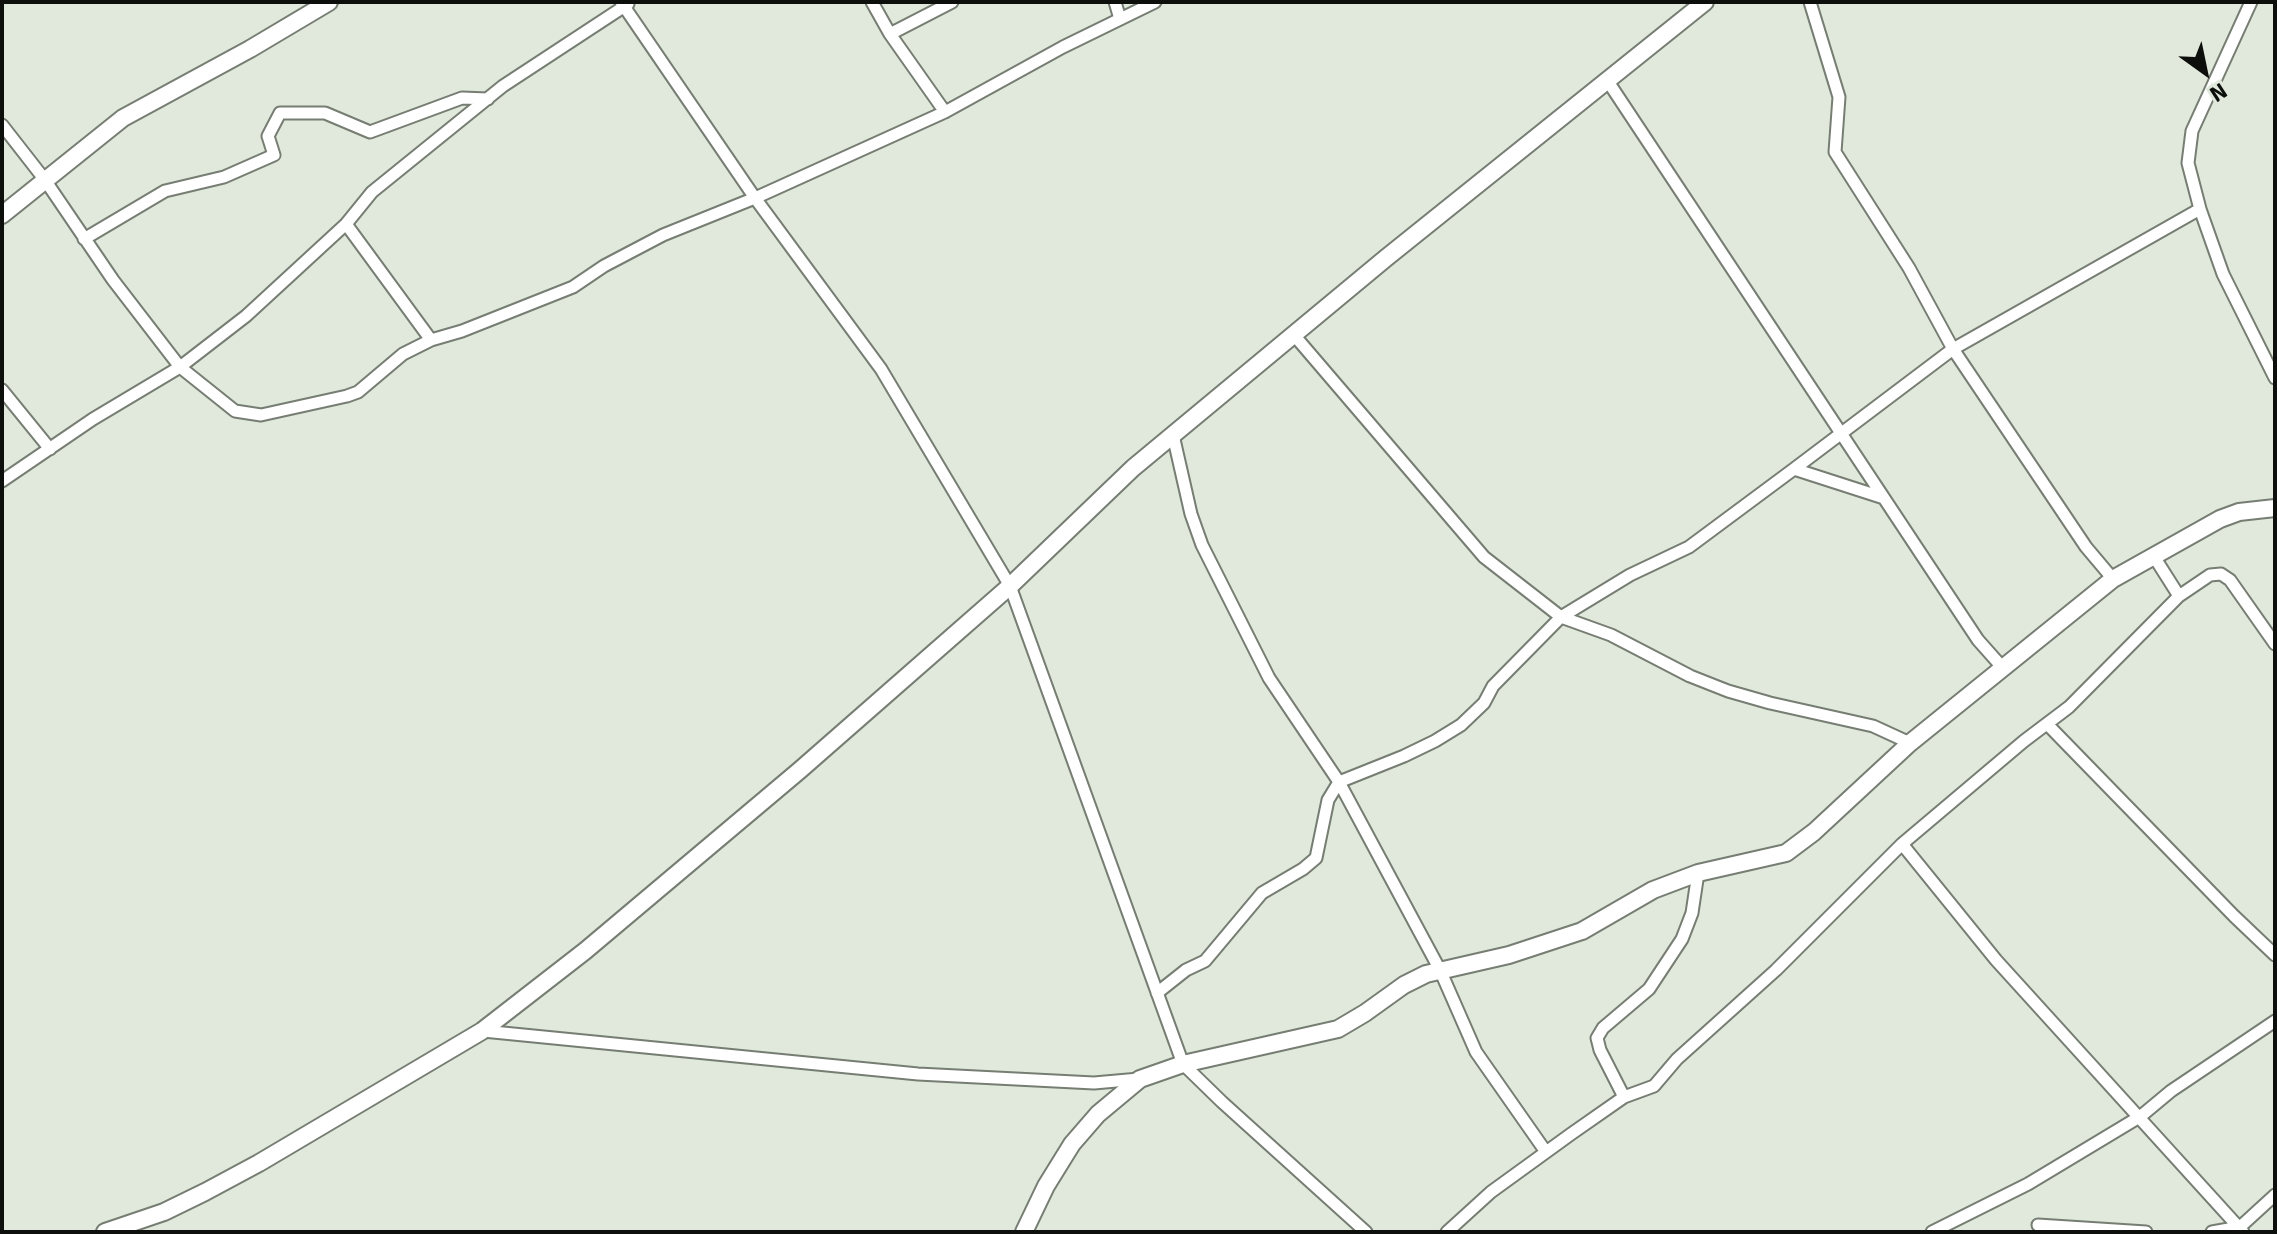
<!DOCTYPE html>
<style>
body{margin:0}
#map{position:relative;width:2277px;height:1234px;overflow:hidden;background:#e1e9dd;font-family:Signika,sans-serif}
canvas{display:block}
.frame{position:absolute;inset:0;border:4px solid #0c0f0b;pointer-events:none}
.north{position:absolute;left:2165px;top:32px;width:80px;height:80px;-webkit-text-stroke:6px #e1e9dd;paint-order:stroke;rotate:147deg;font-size:22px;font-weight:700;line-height:32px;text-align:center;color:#0c0f0b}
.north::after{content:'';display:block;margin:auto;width:28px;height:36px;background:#0c0f0b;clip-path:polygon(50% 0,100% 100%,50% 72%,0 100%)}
</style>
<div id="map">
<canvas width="2277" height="1234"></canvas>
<div class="frame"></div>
<div class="north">N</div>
</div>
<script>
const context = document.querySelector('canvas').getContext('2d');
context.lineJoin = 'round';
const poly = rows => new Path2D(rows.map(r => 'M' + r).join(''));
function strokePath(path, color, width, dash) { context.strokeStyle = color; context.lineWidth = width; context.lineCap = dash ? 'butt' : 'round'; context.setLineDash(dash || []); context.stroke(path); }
const street = poly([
 [621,2,755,198,881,369,1010,586,1183,1064,1222,1102,1366,1232],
 [872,2,890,34,952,2],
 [1115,2,1120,19],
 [1810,2,1839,97,1835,152,1909,268,1953,349,2086,547,2113,579],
 [2251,2,2192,131,2188,163,2200,209,2223,274,2275,378],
 [628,4,503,86,372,192,346,224,431,340,462,331,573,287,604,266,663,235,755,198,945,112,1063,47,1155,2],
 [890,34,945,112],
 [1607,80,1978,640,2002,667],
 [2,125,45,180,113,280,180,367,235,411,261,415,347,396,358,392,403,354,431,340],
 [84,239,165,191,224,177,274,155,268,136,280,113,325,113,370,132,462,98,488,99],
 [1294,335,1484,557,1561,617,1611,635,1690,676,1728,691,1770,703,1873,726,1910,743],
 [2,390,50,449],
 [1173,435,1191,514,1202,545,1269,678,1339,782,1440,970,1476,1052,1546,1152],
 [1794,469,1953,349,2200,209],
 [2,481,93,419,180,367,246,316,346,224],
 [2153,555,2179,596,2210,575,2221,574,2230,580,2275,644],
 [2048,725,2234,916,2275,955],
 [1902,844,1996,960,2243,1232],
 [1157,993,1186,970,1205,961,1262,893,1303,869,1316,858,1328,800,1339,782,1404,756,1435,741,1461,725,1484,703,1493,686,1561,617,1630,575,1689,547,1794,469,1884,498],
 [483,1031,918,1074,1094,1083,1139,1079],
 [1624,1097,1600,1050,1597,1038,1603,1028,1649,989,1682,939,1692,913,1698,873],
 [2038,1225,2146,1232],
 [1447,1232,1491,1192,1571,1134,1624,1097,1654,1086,1677,1059,1776,970,1902,844,2024,741,2069,707,2179,596],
 [1932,1232,2028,1184,2141,1116,2171,1091,2275,1021],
 [2212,1232,2240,1227,2275,1195]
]);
const secondary = poly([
 [2,215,123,118,250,49,329,2],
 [105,1232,164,1212,205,1192,259,1163,482,1031,585,951,800,770,1010,586,1133,468,1386,258,1705,2],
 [1024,1232,1046,1186,1072,1144,1098,1114,1140,1079,1183,1064,1338,1029,1365,1013,1404,985,1426,974,1509,955,1582,931,1653,890,1698,873,1786,853,1814,832,1910,743,2113,579,2220,519,2239,512,2275,508]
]);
strokePath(street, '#767d72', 15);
strokePath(secondary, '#767d72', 20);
strokePath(street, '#fff', 11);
strokePath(secondary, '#fff', 16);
</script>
